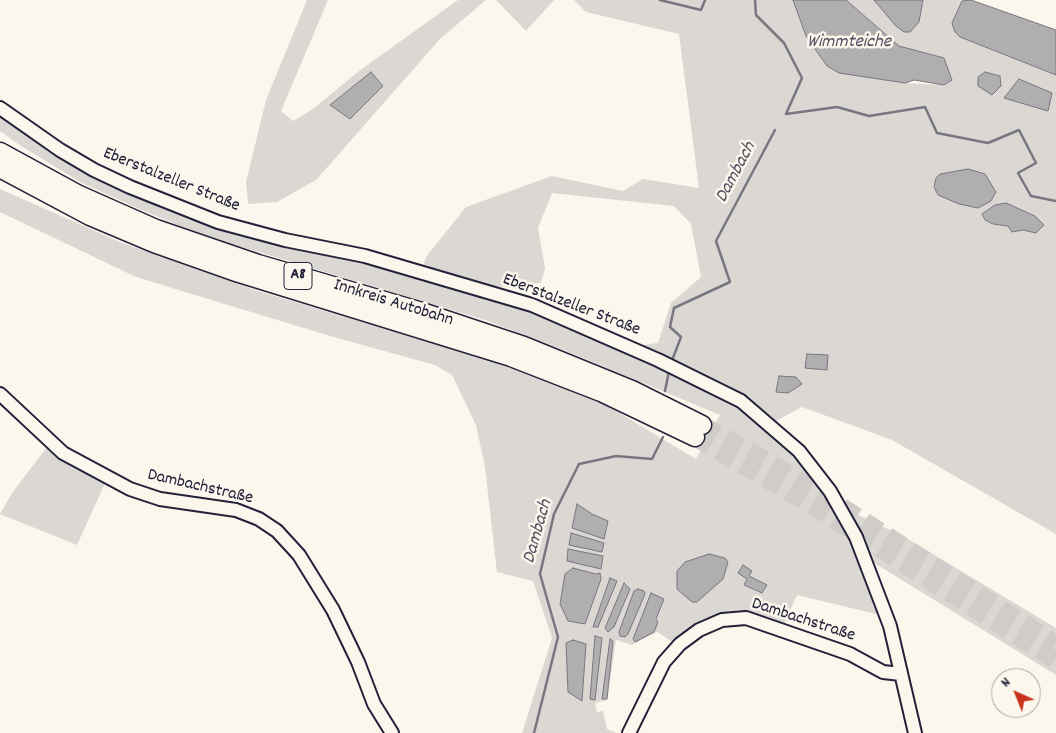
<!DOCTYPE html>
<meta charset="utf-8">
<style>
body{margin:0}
#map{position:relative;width:1056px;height:733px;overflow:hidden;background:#fbf7ec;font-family:Dekko,sans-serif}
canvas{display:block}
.north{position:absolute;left:991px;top:668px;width:50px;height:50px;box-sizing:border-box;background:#fbf7ec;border:1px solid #a4a2a5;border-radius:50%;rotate:316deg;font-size:14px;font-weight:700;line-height:20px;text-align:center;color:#22223b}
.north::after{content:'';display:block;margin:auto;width:18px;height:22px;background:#c8321e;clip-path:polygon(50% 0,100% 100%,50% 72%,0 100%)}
</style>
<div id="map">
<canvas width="1056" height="733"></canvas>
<div class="north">N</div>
</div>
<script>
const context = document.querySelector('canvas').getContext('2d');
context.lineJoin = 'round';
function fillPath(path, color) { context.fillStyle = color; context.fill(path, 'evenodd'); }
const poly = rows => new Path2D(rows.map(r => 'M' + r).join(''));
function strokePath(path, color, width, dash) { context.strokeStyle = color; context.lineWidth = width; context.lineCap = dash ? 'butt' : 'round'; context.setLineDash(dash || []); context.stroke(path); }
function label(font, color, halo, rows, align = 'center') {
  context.font = font + ' Dekko,sans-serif'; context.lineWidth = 5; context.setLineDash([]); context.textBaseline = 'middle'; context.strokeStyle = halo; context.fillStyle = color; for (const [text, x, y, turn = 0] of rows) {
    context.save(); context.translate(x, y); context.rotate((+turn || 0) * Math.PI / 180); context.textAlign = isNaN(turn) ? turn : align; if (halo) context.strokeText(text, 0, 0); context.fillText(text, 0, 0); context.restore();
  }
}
const green = poly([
 [307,0,328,0,281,111,293,121,313,109,359,71,458,0,486,0,440,39,316,180,277,202,248,204,246,182,266,100],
 [496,0,554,0,526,31],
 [574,0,793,0,806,36,827,66,905,83,944,85,952,80,944,58,899,46,846,0,965,0,962,1,959,37,1056,75,1056,534,892,440,802,407,774,422,731,390,642,345,658,343,671,303,701,277,691,224,674,206,552,193,538,228,545,268,541,283,485,288,423,267,426,257,466,207,552,176,623,191,643,179,699,188,679,34,586,12],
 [1021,211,1035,216,1036,232,1023,230,1012,232,1008,226,993,224,985,220,983,214],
 [0,115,127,192,513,305,580,329,742,407,777,436,811,473,835,509,858,555,880,615,797,595,780,633,744,621,722,624,705,632,682,648,657,632,632,645,616,640,607,700,595,703,597,712,603,711,607,729,616,733,522,733,552,638,533,581,497,572,485,467,476,425,452,375,435,365,330,336,136,277,0,212,0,189,120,242,261,292,486,359,544,380,606,405,696,459,720,415,571,353,488,321,199,234,144,211,82,183,21,146,0,131],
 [47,447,106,481,77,545,0,514,12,493],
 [844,508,903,536,1056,628,1056,675,871,561]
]);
const water = poly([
 [793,0,846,0,899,46,944,58,952,80,944,85,914,80,905,83,839,73,827,66,806,36,793,0],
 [874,0,923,0,919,22,910,32,904,32,895,25,874,0],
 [971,0,1056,30,1056,75,960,37,955,32,952,23,962,1,971,0],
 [371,72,383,86,350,119,330,105,371,72],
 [985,72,1000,76,1001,86,992,95,978,86,978,77,985,72],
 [1019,79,1052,93,1048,111,1004,98,1019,79],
 [968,169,985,174,996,192,991,201,978,208,959,204,938,195,934,187,936,178,940,174,968,169],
 [1006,203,1035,216,1044,225,1036,233,1023,230,1012,232,1008,226,993,224,985,220,982,214,995,205,1006,203],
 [807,354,828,355,827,370,805,368,807,354],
 [779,376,796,377,802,384,788,393,776,392,779,376],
 [577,504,592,514,608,521,604,539,572,528,577,504],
 [571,533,604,543,602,552,569,545,571,533],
 [568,549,603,556,601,569,567,561,568,549],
 [709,554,725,558,728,562,723,579,697,602,692,602,677,589,677,571,685,562,709,554],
 [743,565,752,571,749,576,767,585,762,593,744,585,747,579,738,573,743,565],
 [573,568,596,574,600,573,601,579,585,624,568,621,560,604,565,574,573,568],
 [610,578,617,581,598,627,593,627,610,578],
 [624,583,630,589,614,627,608,632,605,628,624,583],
 [638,589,644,591,645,594,628,634,625,637,620,636,619,632,634,591,638,589],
 [651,593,664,599,656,619,658,622,654,632,635,642,633,639,651,593],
 [595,636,602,638,595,700,590,699,595,636],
 [610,639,613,641,607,699,602,699,610,639],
 [573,640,586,644,582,701,568,692,566,643,573,640]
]);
const stream = poly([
 [660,0,701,10,705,0],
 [755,0,756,15,784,43,802,78,786,114,837,107,869,116,925,107,937,133,988,143,1019,130,1036,163,1018,173,1031,196,1056,201],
 [671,363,681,337,670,327,674,308,730,282,716,241,775,130],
 [665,391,669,371],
 [534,733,558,637,540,574,554,514,579,464,616,456,652,459,663,437]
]);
const highwayTunnel = poly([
 [702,425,764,459,828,498,1056,644],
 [695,437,821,511,1056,661]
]);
const minor = poly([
 [0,108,60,150,94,170,130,187,218,222,285,240,365,256,532,305,658,360,741,401,799,451,830,491,856,537,890,626,915,733],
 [0,394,63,453,130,489,160,499,236,510,259,519,277,531,299,555,333,610,358,662,374,704,392,733],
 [629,733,664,662,680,644,699,630,722,620,746,618,850,654,883,672,901,674]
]);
const highway = poly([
 [0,152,77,194,156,229,258,264,422,312,524,346,632,390,702,425],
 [0,168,90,216,154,243,239,273,511,357,601,392,695,437]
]);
const shields = [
 [298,276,28]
];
const shieldNames = [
 ["A8",298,276]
];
const streetNames = [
 ["Eberstalzeller Straße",171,181,22],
 ["Innkreis Autobahn",393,304,17],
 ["Eberstalzeller Straße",571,306,21],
 ["Dambachstraße",200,488,13],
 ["Dambachstraße",803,621,18]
];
const waterNames = [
 ["Wimmteiche",849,43],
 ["Dambach",737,173,-62],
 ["Dambach",539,532,-74]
];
fillPath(green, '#dbd8d3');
fillPath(water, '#b1aeb0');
strokePath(water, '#787681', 1);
strokePath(stream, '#787681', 2.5);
strokePath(highwayTunnel, '#d0ccc9', 18, [18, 9]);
strokePath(minor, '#22223b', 16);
strokePath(highway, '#22223b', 21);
strokePath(minor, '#fbf7ec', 12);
strokePath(highway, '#fbf7ec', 18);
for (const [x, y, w] of shields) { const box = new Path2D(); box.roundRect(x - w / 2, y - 13.5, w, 27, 4); context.fillStyle = '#fbf7ec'; context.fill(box); strokePath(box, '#22223b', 1); }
label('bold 16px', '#22223b', null, shieldNames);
label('18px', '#22223b', '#fbf7ec', streetNames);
label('italic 19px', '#545364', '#fbf7ec', waterNames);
</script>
